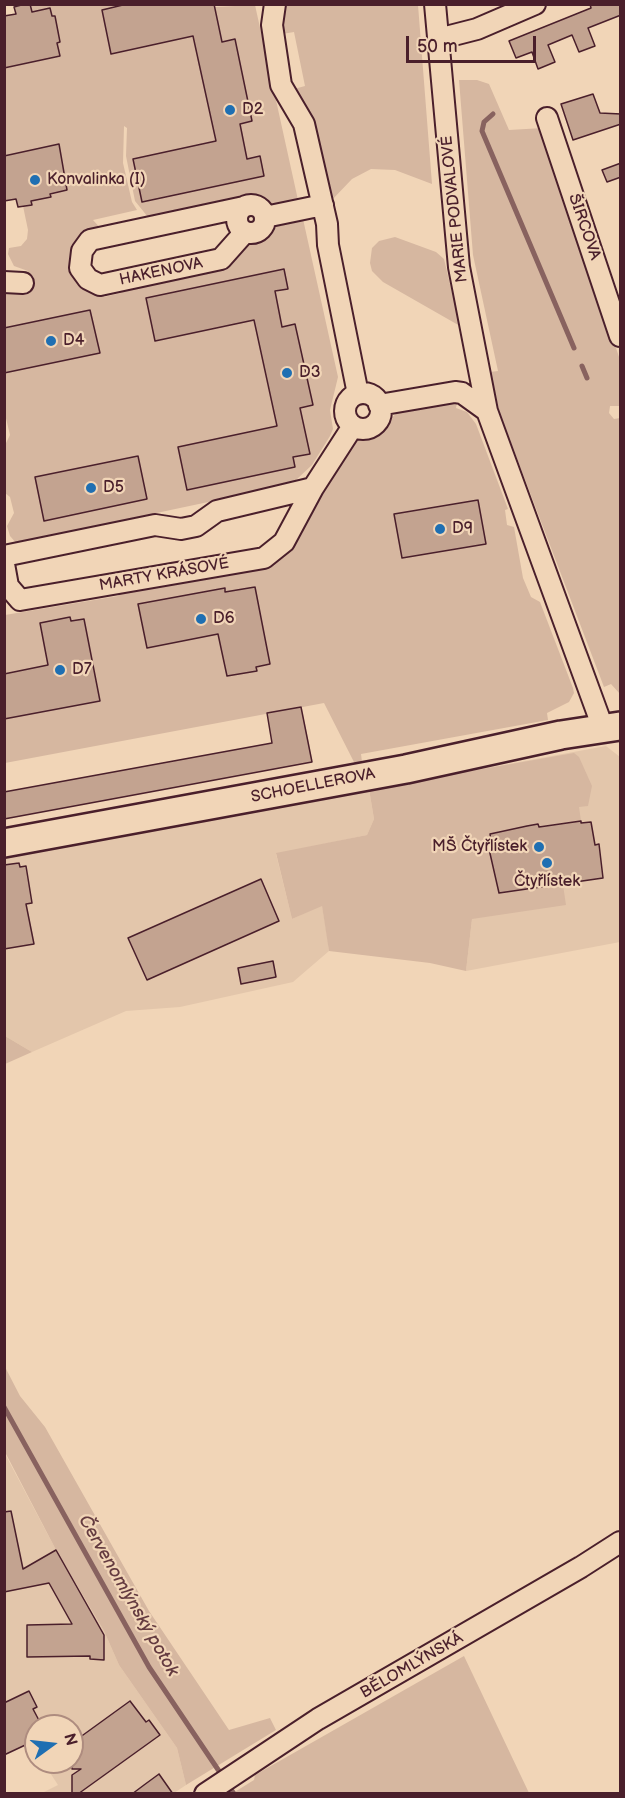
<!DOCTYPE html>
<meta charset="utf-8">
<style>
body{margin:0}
#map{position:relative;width:625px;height:1798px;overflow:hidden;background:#f1d5b7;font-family:"Balsamiq Sans",sans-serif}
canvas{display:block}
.frame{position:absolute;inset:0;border:6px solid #4a1f2b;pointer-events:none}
.north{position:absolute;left:24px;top:1714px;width:60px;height:60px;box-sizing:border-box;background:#f1d5b7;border:2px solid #ae8c7f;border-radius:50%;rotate:75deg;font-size:16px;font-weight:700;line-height:24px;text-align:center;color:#4a1f2b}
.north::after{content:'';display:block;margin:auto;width:21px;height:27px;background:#1f6fb2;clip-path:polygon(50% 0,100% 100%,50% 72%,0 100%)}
.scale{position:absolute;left:406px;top:36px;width:130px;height:27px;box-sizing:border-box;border:3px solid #4a1f2b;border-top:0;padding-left:8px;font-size:18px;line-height:21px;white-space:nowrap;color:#4a1f2b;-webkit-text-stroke:4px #f1d5b7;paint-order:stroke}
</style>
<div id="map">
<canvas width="625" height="1798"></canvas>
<div class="frame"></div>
<div class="north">N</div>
<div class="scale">50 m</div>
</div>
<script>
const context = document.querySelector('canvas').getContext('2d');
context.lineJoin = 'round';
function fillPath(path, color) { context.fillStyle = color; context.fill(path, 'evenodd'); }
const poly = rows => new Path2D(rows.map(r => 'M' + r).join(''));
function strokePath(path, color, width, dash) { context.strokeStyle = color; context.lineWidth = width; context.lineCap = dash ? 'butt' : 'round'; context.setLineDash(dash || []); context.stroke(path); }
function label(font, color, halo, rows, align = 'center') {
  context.font = font + ' "Balsamiq Sans",sans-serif'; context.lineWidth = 4.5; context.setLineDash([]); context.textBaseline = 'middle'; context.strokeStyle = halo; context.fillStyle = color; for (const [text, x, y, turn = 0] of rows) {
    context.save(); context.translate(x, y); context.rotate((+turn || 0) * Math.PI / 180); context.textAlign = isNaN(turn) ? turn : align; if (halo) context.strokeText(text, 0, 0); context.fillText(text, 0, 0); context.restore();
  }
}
const built = poly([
 [606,746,620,757,620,942,466,971,472,919,443,776],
 [369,789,374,819,367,835,276,854,292,919,322,905,328,941,329,951,293,982,180,1007,126,1011,32,1052,5,1036,4,853],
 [4,1452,56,1550,104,1631,119,1665,177,1748,186,1785,174,1793,42,1793,58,1785,43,1762,72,1762,72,1726,36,1726,36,1752,16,1722,5,1727]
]);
const green = poly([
 [30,5,127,5,102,10,111,54,202,34,207,102,211,120,225,139,133,159,143,202,264,176,260,156,247,159,240,124,252,121,235,40,222,42,215,7,255,5,298,200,265,206,254,197,152,222,135,201,126,156,127,128,124,126,123,163,132,202,137,210,93,220,104,232,80,246,104,297,121,293,125,287,247,240,262,237,270,226,303,219,338,377,330,410,333,429,330,436,312,465,296,480,279,487,81,529,79,532,17,544,10,536,7,526,14,513,10,497,5,493,5,445,10,435,5,414,5,373,100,353,90,310,5,328,5,292,12,293,12,287,29,287,28,271,14,266,8,254,9,248,21,246,27,239,28,230,23,206,32,205,31,201,67,190,59,144,5,156,5,68,60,56,57,43,60,42,50,8,32,12],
 [283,269,288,288,275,292,282,327,295,325,313,405,300,408,309,454,293,457,295,467,187,490,178,447,285,424,272,404,268,387,259,342,263,318,155,341,146,298],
 [137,456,146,499,35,477],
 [286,5,418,5,432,184,395,170,371,169,352,179,331,201,314,123,294,89,305,86,294,32,282,34],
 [459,80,477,80,489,84,509,130,543,128,620,360,620,406,610,406,609,413,614,419,620,418,620,694,611,684,604,687,500,414,490,372,498,371,473,255],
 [395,237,436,252,444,259,460,326,383,282,372,271,370,263,372,248,379,241],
 [449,402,457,402,456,408,467,412,476,424,508,509,505,510,507,525,514,527,523,578,531,597,540,602,573,688,574,693,569,702,547,713,548,720,361,754,362,762,355,764,324,703,5,763,5,719,100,700,84,619,71,621,70,617,41,623,48,665,5,674,5,615,118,596,121,592,266,559,354,439,374,434,398,412],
 [478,500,485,544,402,558,394,514],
 [224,588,256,671,227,676,218,634,147,648,138,605],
 [574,753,579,757,592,786,588,806,579,807,581,821,498,831,490,849,499,893,563,885,566,905,472,919,466,971,430,963,329,951,322,906,292,919,276,853,367,835,374,819,369,789],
 [4,1036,5,1036,32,1052,5,1064],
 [4,1365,20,1396,45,1427,149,1611,229,1730,270,1718,276,1730,186,1785,177,1748,119,1665,104,1631,56,1550,5,1452],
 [464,1656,529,1793,233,1793,254,1780,255,1775]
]);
const stream = poly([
 [493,114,484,122,482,131,574,348],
 [582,366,587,378],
 [4,1407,149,1667,223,1777],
 [228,1785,234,1794]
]);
const building = poly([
 [25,4,30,4,32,12,50,8,52,16,55,16,60,42,57,43,60,56,4,68,4,16,16,14,14,7,25,4],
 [127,4,214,4,222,42,235,39,252,121,240,124,247,159,260,156,264,176,142,202,133,159,216,141,193,36,111,54,102,10,127,4],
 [590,4,621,4,621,15,588,28,595,46,579,52,572,35,548,45,555,62,538,69,532,52,516,58,509,41,591,8,590,4],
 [593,94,600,113,621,114,621,124,573,140,561,104,593,94],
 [59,144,67,190,50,194,51,197,31,201,32,205,18,207,16,199,4,201,4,156,59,144],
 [621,163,621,177,607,182,602,170,621,163],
 [284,269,288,289,275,291,282,327,295,324,313,405,300,408,310,454,293,457,295,467,187,490,178,447,277,426,254,320,155,341,146,298,284,269],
 [90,310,100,353,4,373,4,328,90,310],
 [138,456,147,499,44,521,35,477,138,456],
 [478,500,486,544,402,558,394,514,478,500],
 [255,587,270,664,256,667,257,671,227,676,218,634,147,648,138,604,225,588,225,592,255,587],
 [70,617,71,621,84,619,100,701,4,719,4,674,48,665,40,623,70,617],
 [301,707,312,762,4,819,4,792,272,743,267,713,301,707],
 [581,821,581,823,591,822,595,845,599,844,603,878,499,893,489,849,492,848,490,834,527,826,538,824,539,827,581,821],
 [19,863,20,867,26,866,32,903,26,904,34,944,4,949,4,865,19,863],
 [261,879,279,921,147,980,128,938,261,879],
 [273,961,276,977,241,984,238,968,273,961],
 [11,1511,23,1569,56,1550,104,1635,104,1660,90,1659,90,1656,27,1657,27,1625,72,1624,49,1583,4,1592,4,1512,11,1511],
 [29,1691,37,1707,33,1709,42,1726,36,1726,36,1740,4,1755,4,1703,29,1691],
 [130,1701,146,1722,149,1720,160,1735,78,1794,72,1794,72,1775,81,1769,72,1769,72,1743,130,1701],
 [159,1774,173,1794,132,1794,144,1785,159,1774]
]);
const street = poly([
 [275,4,272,25,281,85,304,124,327,224,328,245,358,394],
 [435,4,459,267,487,411,603,728],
 [438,39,477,29,535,4],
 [547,118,620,336],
 '237 219a14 14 0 1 1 28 0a14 14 0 1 1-28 0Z',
 [244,207,90,240,82,251,80,268,88,279,100,285,221,259,245,232],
 [265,217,323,205],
 [4,282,23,283],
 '345 411a18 18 0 1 1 36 0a18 18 0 1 1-36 0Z',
 [379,405,455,392,462,393,487,411],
 [4,556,155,525,181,529,196,526,217,511,313,488],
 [4,564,8,586,20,600,264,558,284,542,313,488,353,426],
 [205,1794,318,1719,581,1567,620,1542]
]);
const secondary = poly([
 [4,843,406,769,561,735,620,726]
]);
const markers = [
 [230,110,6,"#1f6fb2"],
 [35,180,6,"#1f6fb2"],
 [51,341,6,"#1f6fb2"],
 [287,373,6,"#1f6fb2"],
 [91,488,6,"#1f6fb2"],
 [440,529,6,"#1f6fb2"],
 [201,619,6,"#1f6fb2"],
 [60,670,6,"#1f6fb2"],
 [539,847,6,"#1f6fb2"],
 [547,863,6,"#1f6fb2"]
];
const poiNames = [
 ["D2",242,110],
 ["Konvalinka (I)",47,180],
 ["D4",63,341],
 ["D3",299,373],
 ["D5",103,488],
 ["D9",452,529],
 ["D6",213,619],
 ["D7",72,670],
 ["MŠ Čtyřlístek",527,847,"right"],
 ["Čtyřlístek",547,882,"center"]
];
const streetNames = [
 ["MARIE PODVALOVÉ",455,209,-96],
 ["ŠIRCOVA",584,227,71],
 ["HAKENOVA",161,272,-12],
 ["MARTY KRÁSOVÉ",164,575,-10],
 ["SCHOELLEROVA",313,786,-11],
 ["BĚLOMLÝNSKÁ",412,1666,-30]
];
const waterNames = [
 ["Červenomlýnský potok",128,1596,60]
];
fillPath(built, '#e3c6ab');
fillPath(green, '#d6b7a0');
strokePath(stream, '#88625f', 5);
fillPath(building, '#c3a390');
strokePath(building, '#4a1f2b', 1.5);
strokePath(street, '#4a1f2b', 24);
strokePath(secondary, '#4a1f2b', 32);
strokePath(street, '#f1d5b7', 20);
strokePath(secondary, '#f1d5b7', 27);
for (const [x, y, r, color] of markers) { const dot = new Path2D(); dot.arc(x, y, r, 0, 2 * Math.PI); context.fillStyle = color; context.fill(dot); strokePath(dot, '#f1d5b7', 2); }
label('16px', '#4a1f2b', '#f1d5b7', poiNames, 'left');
label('16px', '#4a1f2b', '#f1d5b7', streetNames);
label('italic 18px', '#643b40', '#f1d5b7', waterNames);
</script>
